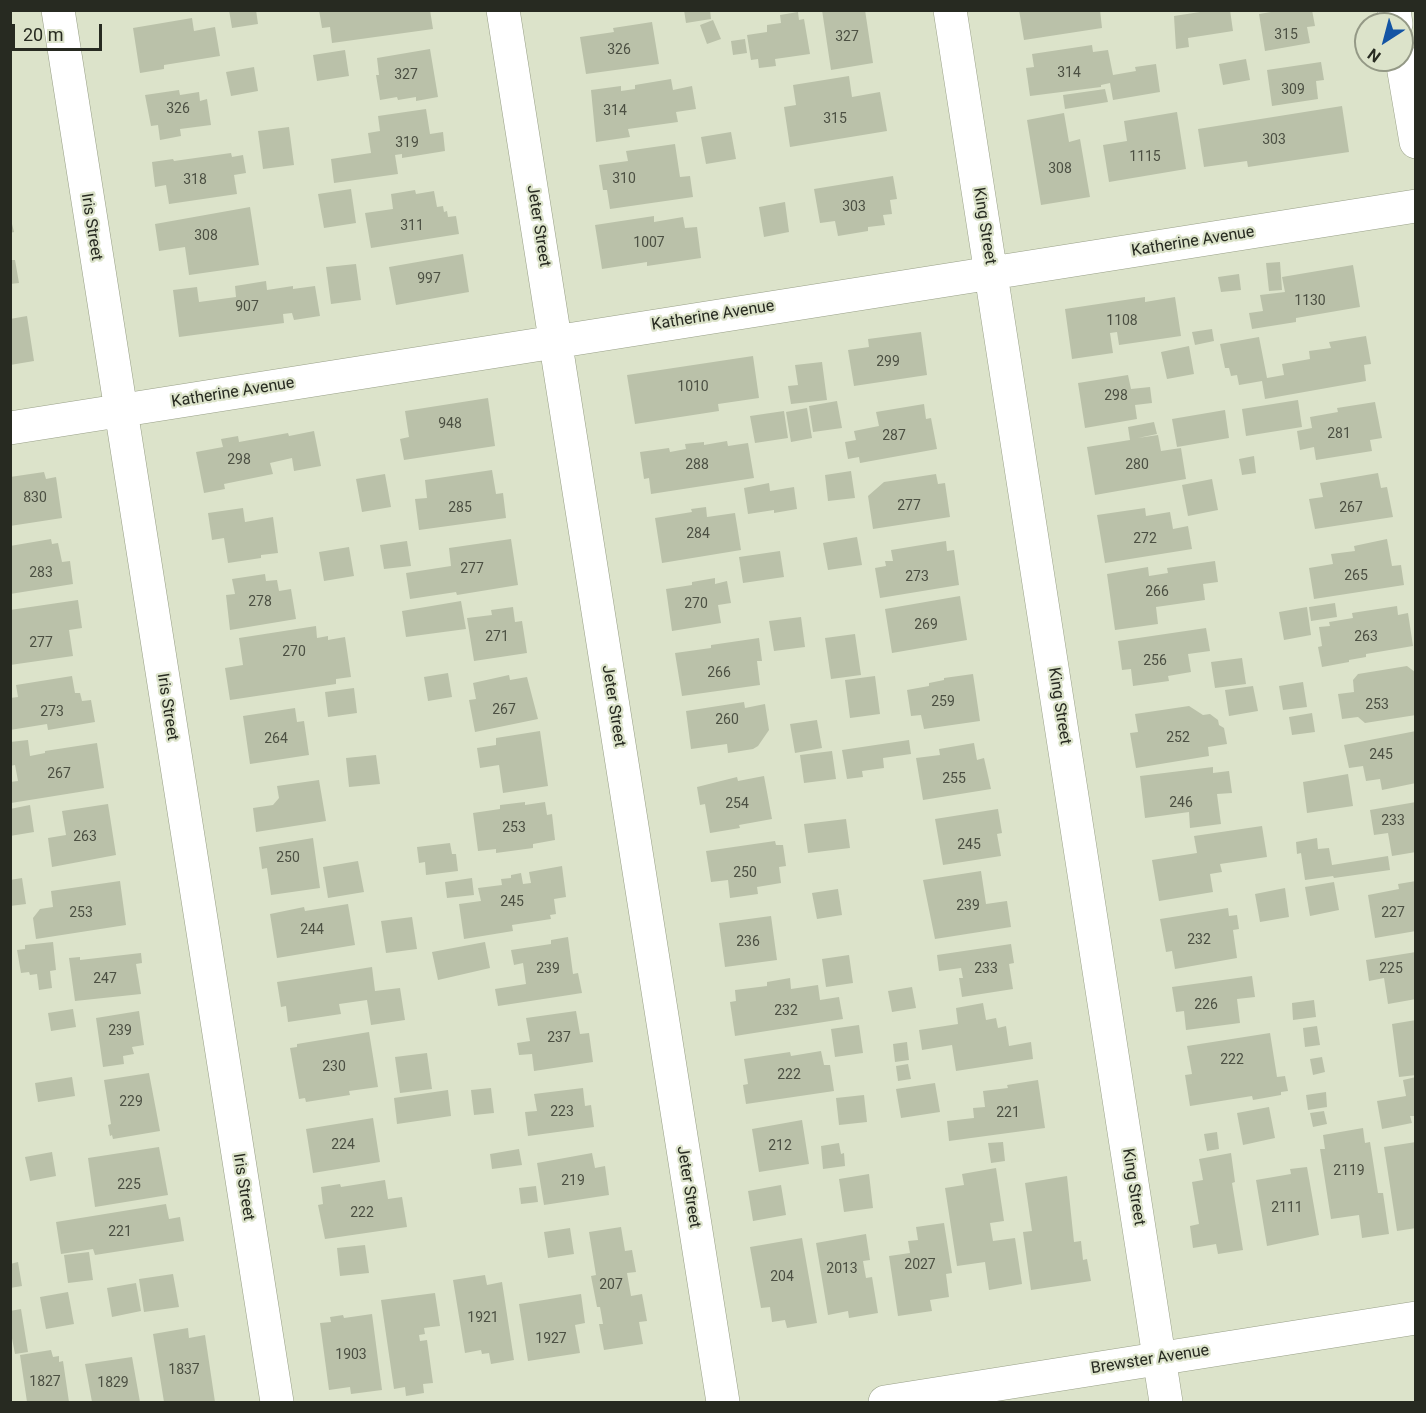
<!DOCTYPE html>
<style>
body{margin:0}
#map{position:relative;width:1426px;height:1413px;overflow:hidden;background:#dce3ca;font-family:Roboto,sans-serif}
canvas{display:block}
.frame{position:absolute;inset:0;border:12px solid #272a21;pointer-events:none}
.north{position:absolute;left:1354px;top:12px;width:60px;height:60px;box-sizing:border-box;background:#dce3ca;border:2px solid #949986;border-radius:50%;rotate:216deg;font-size:16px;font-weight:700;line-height:24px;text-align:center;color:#272a21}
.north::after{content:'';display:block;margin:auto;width:21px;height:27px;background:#1354a4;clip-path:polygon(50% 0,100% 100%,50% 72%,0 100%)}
.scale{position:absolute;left:12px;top:24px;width:90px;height:27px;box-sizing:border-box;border:3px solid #272a21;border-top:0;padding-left:8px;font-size:18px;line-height:21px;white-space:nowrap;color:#272a21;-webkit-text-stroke:4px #dce3ca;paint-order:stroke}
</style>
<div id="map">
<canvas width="1426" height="1413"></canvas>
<div class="frame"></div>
<div class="north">N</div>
<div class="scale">20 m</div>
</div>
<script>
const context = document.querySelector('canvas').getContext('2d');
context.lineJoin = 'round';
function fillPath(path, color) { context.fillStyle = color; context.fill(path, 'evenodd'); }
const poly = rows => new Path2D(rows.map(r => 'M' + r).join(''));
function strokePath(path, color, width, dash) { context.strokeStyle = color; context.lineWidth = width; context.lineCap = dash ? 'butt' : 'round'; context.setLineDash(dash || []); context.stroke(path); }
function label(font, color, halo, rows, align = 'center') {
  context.font = font + ' Roboto,sans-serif'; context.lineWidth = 4.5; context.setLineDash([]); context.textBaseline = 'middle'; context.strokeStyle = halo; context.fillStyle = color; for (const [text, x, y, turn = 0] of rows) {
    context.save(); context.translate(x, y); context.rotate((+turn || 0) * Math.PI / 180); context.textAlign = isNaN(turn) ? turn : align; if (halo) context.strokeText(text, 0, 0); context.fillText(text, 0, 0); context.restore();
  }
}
const building = poly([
 [229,10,256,10,258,24,232,28],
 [319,10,430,10,433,29,332,43,330,27,322,28],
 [684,10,710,10,711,19,686,23],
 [822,10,865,10,873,63,831,70],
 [1019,10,1100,10,1102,28,1024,40],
 [1213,10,1230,10,1233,31,1188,38,1189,47,1176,49,1174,16],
 [1283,10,1312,10,1315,26,1307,27,1310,43,1265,51,1259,14],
 [798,12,799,20,804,19,810,54,775,59,776,66,759,68,758,59,751,60,747,35,767,32,767,25,781,23,780,15],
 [192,18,194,31,215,27,220,56,164,65,164,69,140,73,133,28],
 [713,20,721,39,707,44,700,25],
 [652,22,659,64,586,74,580,37,614,32,613,28],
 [745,39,747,53,733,55,731,41],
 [1092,45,1093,52,1108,50,1113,75,1136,71,1135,67,1156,64,1160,92,1113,100,1110,83,1101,85,1101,87,1030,96,1026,68,1034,67,1032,54],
 [430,49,438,97,416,101,416,97,398,100,397,97,380,100,376,75,379,75,377,58],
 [345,50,349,76,317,81,313,55],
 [1246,59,1250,80,1223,85,1219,64],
 [1321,62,1324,80,1316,81,1318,99,1272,106,1267,70],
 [254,67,258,91,231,96,226,72],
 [849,76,852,97,880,92,887,131,790,147,784,107,796,105,793,85],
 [671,79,673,90,692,86,696,109,676,112,678,122,628,129,630,137,596,142,591,90,621,86,621,91,635,89,635,85],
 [1105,89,1108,102,1065,109,1063,95],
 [179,90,180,95,199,92,200,101,207,99,211,125,180,129,181,136,160,140,158,125,151,126,145,95],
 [1342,106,1349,152,1248,167,1247,161,1204,167,1198,129],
 [426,109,430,134,443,132,445,151,402,158,402,154,395,155,398,174,334,183,331,159,371,153,368,133,380,131,378,116],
 [1177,112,1186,169,1109,182,1103,145,1127,141,1124,121],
 [1064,113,1069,142,1080,139,1090,197,1041,205,1027,120],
 [289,127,294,165,263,169,258,131],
 [731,132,736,159,706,164,701,137],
 [675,144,680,177,690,176,693,197,610,209,607,190,603,190,599,165,628,161,626,151],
 [231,153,232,157,243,155,246,173,234,175,237,194,169,204,166,185,155,187,152,162,173,159,174,161],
 [893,176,897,199,890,200,892,214,883,215,885,225,868,227,868,231,838,236,835,221,820,223,814,189],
 [351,189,356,223,324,228,318,194],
 [415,190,416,194,434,191,437,207,443,206,444,212,447,211,448,217,456,216,459,234,371,248,365,213,393,209,391,194],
 [785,202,789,232,764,237,759,207],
 [250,207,259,265,189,275,185,247,159,251,155,224],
 [10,216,14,232,10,233],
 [654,216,654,222,683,217,685,228,697,227,701,258,647,266,647,262,602,269,595,225],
 [463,254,469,292,396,305,389,267],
 [10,260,15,260,19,283,10,284],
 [1280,262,1282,290,1269,291,1266,263],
 [356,264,361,300,331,304,326,267],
 [1353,265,1360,307,1296,318,1296,322,1252,329,1249,313,1263,311,1260,295,1285,292,1282,277],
 [1239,274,1241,290,1221,292,1218,277],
 [266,281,267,290,293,286,293,289,315,286,320,316,294,320,292,313,283,314,284,323,179,337,173,290,197,287,199,302,236,297,235,286],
 [1145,297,1145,302,1175,297,1181,336,1119,345,1117,332,1110,333,1113,353,1072,359,1065,309],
 [27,316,34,361,10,365,10,319],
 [1212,329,1214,341,1195,345,1192,332],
 [921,332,927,375,854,386,848,350,869,347,868,339],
 [1366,336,1371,364,1364,365,1366,381,1265,399,1262,381,1239,385,1237,375,1231,376,1229,368,1225,368,1220,344,1259,337,1267,378,1284,375,1282,364,1310,359,1309,351,1331,348,1329,342],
 [1189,346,1194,374,1167,379,1161,352],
 [753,356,759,398,718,404,719,411,635,424,627,375],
 [822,362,827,400,791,404,788,386,798,385,795,365],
 [1128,375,1131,389,1150,387,1152,403,1135,405,1137,419,1085,428,1078,383],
 [488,398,495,446,404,460,400,439,409,437,405,411],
 [1298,400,1302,427,1246,436,1242,409],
 [837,401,842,428,813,432,809,406],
 [1375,402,1382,438,1370,440,1372,451,1316,460,1314,447,1300,450,1297,431,1312,428,1310,417,1338,412,1337,408],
 [924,404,926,419,931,418,937,449,860,463,859,457,848,459,845,442,856,440,854,431,879,426,876,412],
 [807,408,812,438,791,442,786,412],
 [1225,410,1229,438,1177,447,1172,419],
 [784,411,788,438,755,443,750,416],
 [1154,422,1157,434,1138,438,1158,435,1161,451,1181,448,1186,479,1095,495,1087,447,1130,440,1128,427],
 [314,431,321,466,294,471,292,458,270,463,273,474,224,484,225,489,204,493,196,452,223,447,221,439,238,436,239,442,288,433,289,436],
 [727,441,728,446,748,443,754,478,651,494,649,478,644,479,640,452,669,448,670,452,686,449,685,444,704,442,704,445],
 [1254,456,1256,473,1242,475,1239,459],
 [492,470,496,494,503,493,506,518,419,530,415,499,427,498,425,480],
 [851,471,855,498,828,501,825,475],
 [44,472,46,479,56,477,62,518,10,526,10,477],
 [1378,473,1381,488,1387,487,1393,517,1315,529,1309,499,1323,497,1320,483],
 [385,474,391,507,362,512,356,479],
 [936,474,938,484,945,483,950,517,873,529,868,496,884,482],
 [1212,479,1218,510,1188,516,1182,485],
 [769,483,770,491,794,487,797,509,774,513,774,510,748,514,744,488],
 [706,507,707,517,735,513,741,550,662,563,655,518,692,512,691,509],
 [243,508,245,522,273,517,278,553,261,555,261,558,228,563,224,538,212,540,208,513],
 [1145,508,1146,516,1170,512,1173,529,1188,526,1192,549,1105,563,1097,515],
 [857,537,862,565,828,570,823,543],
 [51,539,52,544,58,543,62,562,70,561,73,584,10,594,10,546],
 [511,539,518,585,457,595,456,592,410,599,406,573,451,566,449,548],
 [1387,539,1392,566,1401,565,1404,585,1314,599,1309,568,1333,564,1331,554,1355,551,1354,546],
 [407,541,411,566,384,569,380,545],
 [946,541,947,551,954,550,959,585,880,598,875,568,886,566,885,561,893,561,891,550],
 [349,547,354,576,324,581,319,552],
 [780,551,784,577,743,583,739,557],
 [1215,561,1218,582,1203,584,1205,600,1156,607,1158,624,1115,630,1107,574,1148,567,1149,576,1168,573,1167,568],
 [265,574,266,581,277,580,279,591,291,589,296,619,230,630,226,595,235,594,232,579],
 [715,578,715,584,727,581,731,603,718,605,721,623,672,631,666,589,692,585,692,582],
 [960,596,967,640,892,653,885,609],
 [78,600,82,628,69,630,73,656,10,665,10,610],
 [461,601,466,629,406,637,402,611],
 [1335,603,1337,617,1311,621,1309,607],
 [1397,606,1398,615,1408,613,1413,646,1366,654,1366,657,1349,660,1349,662,1322,667,1318,647,1322,646,1319,627,1330,626,1329,622,1353,618,1352,613],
 [513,607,515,622,522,621,527,653,474,661,467,618,492,615,491,610],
 [1307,607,1311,635,1284,640,1279,612],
 [801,617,805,647,774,651,769,621],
 [316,626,317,638,328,636,328,640,345,637,351,677,336,679,336,684,230,700,225,668,243,665,239,638],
 [1206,628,1210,651,1188,654,1191,672,1168,676,1169,681,1133,686,1131,669,1122,670,1118,641],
 [855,634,861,675,831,679,825,638],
 [759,638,762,661,757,661,760,685,682,696,675,653,711,648,711,645],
 [1242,658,1246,684,1215,688,1211,662],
 [1407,666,1415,672,1416,715,1365,723,1358,717,1342,719,1338,694,1354,692,1353,680,1358,674],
 [448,673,452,697,428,701,424,677],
 [973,674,980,721,924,729,921,715,911,716,907,690,929,686,929,683,944,680,944,678],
 [509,675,510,680,527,677,538,719,475,732,469,700,476,699,473,683],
 [72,676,75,693,80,693,82,701,91,700,95,722,48,730,47,724,10,730,10,698,18,697,16,685],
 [875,676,880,714,850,718,845,680],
 [1303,682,1307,707,1283,710,1279,686],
 [1253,686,1258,711,1229,716,1225,690],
 [354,688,357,713,328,717,325,692],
 [744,702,745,708,765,704,769,730,758,746,753,749,728,753,727,744,691,749,686,711],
 [1189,706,1203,715,1210,714,1218,720,1219,725,1224,728,1227,744,1208,747,1209,756,1136,768,1130,733,1138,732,1135,714],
 [295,708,297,722,304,721,309,755,250,764,243,716],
 [1312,713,1315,732,1292,735,1289,717],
 [817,720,822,748,795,753,790,724],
 [540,731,548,786,503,793,499,765,480,768,477,748,496,745,496,738],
 [1416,731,1416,783,1382,790,1380,779,1366,781,1363,766,1349,768,1344,745],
 [28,740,30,756,45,753,45,751,97,743,104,788,11,803,10,782,18,781,15,765,10,766,10,742],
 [909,740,911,754,883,758,884,768,862,771,863,777,847,779,842,750],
 [974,743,977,760,984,758,991,789,923,800,916,758,940,755,939,749],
 [832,751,836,779,804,783,800,755],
 [376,755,380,784,349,787,346,758],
 [1213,767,1213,773,1229,771,1232,793,1217,794,1221,824,1190,828,1189,812,1145,818,1140,776],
 [1348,774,1353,806,1307,813,1303,782],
 [764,776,772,819,739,825,740,828,710,833,705,804,700,805,697,787,737,777,738,781],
 [319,780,326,821,256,832,253,808,273,805,279,798,277,786],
 [525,802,525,805,545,802,547,815,552,814,555,840,533,844,533,848,496,853,496,849,478,851,473,813,500,809,500,805],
 [1416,802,1416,852,1392,856,1388,833,1374,835,1370,810],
 [108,804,116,855,52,867,48,838,66,835,62,811],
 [30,805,34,832,10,836,10,809],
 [998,809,1002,833,997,834,1001,856,943,865,935,819],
 [846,819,850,848,808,853,804,824],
 [1262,826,1267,857,1220,864,1222,872,1210,874,1213,892,1159,901,1152,860,1197,853,1194,836],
 [313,838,320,888,271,895,267,868,262,869,259,847],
 [1317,838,1318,849,1329,848,1332,865,1388,856,1390,870,1334,878,1333,876,1305,880,1301,853,1297,854,1296,842],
 [775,841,776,845,783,845,786,866,779,867,781,883,757,887,758,894,730,898,728,880,711,882,706,851],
 [450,843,452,854,456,854,458,871,426,875,425,862,419,863,417,847],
 [358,861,364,892,328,898,323,867],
 [562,866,566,897,554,899,556,914,550,915,551,919,512,925,513,931,464,939,459,904,481,901,478,888,502,885,501,879,511,878,511,875,521,873,523,884,531,883,529,872],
 [981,871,986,904,1007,901,1011,927,935,939,923,880],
 [22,878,26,904,10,906,10,880],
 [472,878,474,895,447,898,445,882],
 [120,881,126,925,36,939,33,918,40,909,53,907,51,891],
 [1416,881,1416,931,1375,938,1368,895,1399,889,1398,884],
 [1334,882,1339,910,1310,916,1305,887],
 [1285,888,1289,917,1260,922,1255,894],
 [838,889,842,915,817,919,812,893],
 [348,904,355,945,277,958,270,914,304,907,305,911],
 [1228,908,1229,916,1237,915,1239,929,1233,930,1237,958,1175,969,1172,951,1166,952,1160,919],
 [771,916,777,960,725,967,719,923],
 [412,917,417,949,386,953,381,921],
 [568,937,573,974,578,973,582,993,498,1006,495,989,526,984,523,963,514,965,511,950,551,944,551,940],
 [53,942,56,970,50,971,52,988,39,990,37,974,30,975,29,972,21,973,17,950,25,949,25,945],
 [485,942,490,968,438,980,432,952],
 [1011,944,1014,963,1009,964,1013,989,962,997,959,978,963,978,961,968,939,971,937,955],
 [1416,952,1416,999,1388,1004,1384,978,1369,981,1366,960],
 [141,953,142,963,136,964,141,994,75,1001,69,958,80,957,80,960],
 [849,955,853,983,826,987,822,959],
 [372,967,375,991,400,988,405,1020,371,1025,367,1000,339,1004,341,1014,288,1022,286,1006,281,1007,277,982],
 [1252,976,1255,997,1237,999,1240,1023,1186,1030,1184,1011,1176,1012,1172,987],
 [790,978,791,989,818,985,820,1000,839,997,843,1019,735,1036,730,1002,736,1001,735,990,767,986,767,982],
 [912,987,916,1008,892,1012,888,991],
 [1314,1000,1316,1017,1293,1020,1292,1003],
 [983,1003,986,1020,996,1018,998,1028,1006,1026,1009,1046,1031,1042,1033,1059,956,1071,952,1045,922,1050,919,1030,958,1024,956,1008],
 [73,1009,76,1027,51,1031,48,1013],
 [139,1011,144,1045,132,1047,134,1054,123,1056,124,1064,103,1067,96,1018],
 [576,1011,580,1034,589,1033,593,1062,534,1071,532,1054,519,1055,517,1043,530,1041,526,1018],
 [1416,1020,1416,1075,1399,1077,1392,1024],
 [859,1025,863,1053,835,1057,831,1029],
 [1317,1026,1320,1045,1305,1047,1303,1028],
 [369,1032,378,1087,349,1091,350,1095,306,1102,305,1098,299,1099,290,1048,297,1047,297,1044],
 [1270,1033,1277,1077,1285,1076,1288,1091,1281,1092,1281,1095,1253,1100,1252,1096,1190,1106,1185,1075,1192,1074,1187,1046],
 [907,1042,909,1060,895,1062,893,1044],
 [821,1051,824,1065,830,1065,834,1091,746,1104,743,1085,748,1084,744,1059,790,1052,791,1056],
 [427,1053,432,1089,400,1093,395,1057],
 [1322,1057,1325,1072,1313,1075,1310,1059],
 [908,1064,911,1079,898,1081,896,1066],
 [149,1073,160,1131,113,1139,112,1135,110,1136,108,1125,111,1124,104,1080],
 [72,1077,75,1096,38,1102,35,1083],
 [1416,1077,1416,1116,1410,1116,1412,1123,1382,1129,1377,1101,1406,1096,1403,1080],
 [1038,1080,1045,1128,949,1141,947,1121,974,1118,973,1108,985,1107,983,1091,1008,1088,1007,1085],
 [935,1083,940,1112,901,1118,896,1089],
 [491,1088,494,1113,474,1115,471,1090],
 [583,1088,585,1106,591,1105,594,1127,528,1136,525,1112,537,1111,534,1094],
 [448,1090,451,1116,397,1124,394,1098],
 [1326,1092,1327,1107,1308,1110,1306,1095],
 [864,1095,867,1122,839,1125,836,1098],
 [1269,1107,1275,1138,1243,1145,1237,1113],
 [1324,1111,1327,1124,1313,1127,1310,1113],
 [373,1118,380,1162,313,1173,306,1129],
 [802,1120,809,1164,759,1172,752,1129],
 [1363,1128,1365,1143,1370,1142,1378,1193,1383,1193,1389,1234,1362,1238,1359,1215,1331,1219,1320,1149,1325,1149,1323,1135],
 [1217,1132,1219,1149,1207,1151,1204,1134],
 [1003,1142,1005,1161,991,1163,988,1143],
 [1416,1142,1416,1228,1397,1231,1384,1147],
 [839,1143,841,1154,844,1153,845,1166,823,1169,821,1146],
 [159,1147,168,1195,95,1207,88,1158],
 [519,1149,522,1165,492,1169,490,1154],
 [52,1152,56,1176,30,1181,25,1157],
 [592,1153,595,1168,605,1166,609,1195,544,1205,537,1163],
 [1231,1153,1235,1182,1232,1183,1243,1250,1218,1254,1216,1244,1193,1248,1190,1226,1199,1224,1192,1182,1203,1180,1199,1159],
 [1307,1167,1319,1235,1267,1246,1256,1180,1291,1174,1290,1169],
 [996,1168,1004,1221,990,1223,993,1241,1015,1238,1022,1284,989,1290,985,1262,957,1266,945,1188,964,1185,962,1174],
 [869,1174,873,1208,844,1212,839,1179],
 [1067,1176,1074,1242,1081,1241,1083,1260,1087,1259,1091,1281,1031,1290,1023,1232,1032,1231,1025,1183],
 [385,1180,388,1199,402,1197,407,1227,325,1239,318,1205,323,1204,321,1187,340,1184,341,1187],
 [781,1185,786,1215,753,1221,748,1191],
 [536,1186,538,1202,521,1204,519,1188],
 [166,1204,169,1219,180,1217,184,1241,95,1255,93,1249,61,1254,56,1222],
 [944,1223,952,1273,946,1274,949,1297,930,1300,932,1311,898,1316,889,1256,910,1253,908,1241,918,1240,916,1227],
 [621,1227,625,1251,632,1250,636,1272,627,1273,631,1296,642,1294,647,1321,639,1322,643,1344,604,1350,599,1324,603,1324,600,1307,597,1307,591,1276,596,1275,589,1232],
 [570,1228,574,1254,548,1258,544,1232],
 [866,1234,870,1260,863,1261,866,1278,872,1277,878,1313,849,1318,848,1311,828,1315,816,1243],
 [802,1238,817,1323,787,1328,785,1320,772,1322,770,1307,761,1308,750,1247],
 [365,1245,369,1273,340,1276,337,1248],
 [89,1252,93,1280,68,1283,64,1255],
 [18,1262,22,1286,10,1288,10,1264],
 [173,1274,179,1307,144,1312,139,1279],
 [485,1275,487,1285,502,1282,514,1360,491,1364,489,1353,482,1354,481,1350,465,1353,453,1280],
 [136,1283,141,1311,112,1317,107,1288],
 [68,1292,74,1324,46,1329,40,1297],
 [435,1293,440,1326,424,1328,425,1334,419,1335,420,1341,427,1340,433,1383,423,1384,424,1393,406,1396,405,1387,394,1389,381,1300],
 [581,1294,585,1323,575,1325,580,1353,528,1361,519,1304],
 [21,1309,28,1352,15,1354,10,1328,10,1311],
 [372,1314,382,1390,351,1394,350,1387,329,1390,320,1323,331,1322,330,1317,343,1315,344,1318],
 [188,1328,189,1338,205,1335,215,1402,164,1402,153,1334],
 [51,1350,53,1357,59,1356,59,1362,63,1361,69,1402,27,1402,20,1355],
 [132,1357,140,1402,92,1402,85,1364]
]);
const minor = poly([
 [58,10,277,1402],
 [503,10,723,1402],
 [950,10,1166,1402],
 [1394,10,1396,24],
 [1402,60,1416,142],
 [10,428,1416,206]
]);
const tertiary = poly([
 [885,1402,1416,1318]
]);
const numberNames = [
 ["315",1286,35],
 ["327",847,37],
 ["326",619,50],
 ["314",1069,73],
 ["327",406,75],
 ["309",1293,90],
 ["326",178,109],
 ["314",615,111],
 ["315",835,119],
 ["303",1274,140],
 ["319",407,143],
 ["1115",1145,157],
 ["308",1060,169],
 ["310",624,179],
 ["318",195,180],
 ["303",854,207],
 ["311",412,226],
 ["308",206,236],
 ["1007",649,243],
 ["997",429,279],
 ["1130",1310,301],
 ["907",247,307],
 ["1108",1122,321],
 ["299",888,362],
 ["1010",693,387],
 ["298",1116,396],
 ["948",450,424],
 ["281",1339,434],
 ["287",894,436],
 ["298",239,460],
 ["288",697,465],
 ["280",1137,465],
 ["830",35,498],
 ["277",909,506],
 ["285",460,508],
 ["267",1351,508],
 ["284",698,534],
 ["272",1145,539],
 ["277",472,569],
 ["283",41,573],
 ["265",1356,576],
 ["273",917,577],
 ["266",1157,592],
 ["278",260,602],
 ["270",696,604],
 ["269",926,625],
 ["271",497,637],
 ["263",1366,637],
 ["277",41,643],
 ["270",294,652],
 ["256",1155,661],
 ["266",719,673],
 ["259",943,702],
 ["253",1377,705],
 ["267",504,710],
 ["273",52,712],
 ["260",727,720],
 ["252",1178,738],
 ["264",276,739],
 ["245",1381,755],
 ["267",59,774],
 ["255",954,779],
 ["246",1181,803],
 ["254",737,804],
 ["233",1393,821],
 ["253",514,828],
 ["263",85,837],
 ["245",969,845],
 ["250",288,858],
 ["250",745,873],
 ["245",512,902],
 ["239",968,906],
 ["253",81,913],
 ["227",1393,913],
 ["244",312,930],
 ["232",1199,940],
 ["236",748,942],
 ["239",548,969],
 ["233",986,969],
 ["225",1391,969],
 ["247",105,979],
 ["226",1206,1005],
 ["232",786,1011],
 ["239",120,1031],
 ["237",559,1038],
 ["222",1232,1060],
 ["230",334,1067],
 ["222",789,1075],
 ["229",131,1102],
 ["223",562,1112],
 ["221",1008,1113],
 ["224",343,1145],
 ["212",780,1146],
 ["2119",1349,1171],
 ["219",573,1181],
 ["225",129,1185],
 ["2111",1287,1208],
 ["222",362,1213],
 ["221",120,1232],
 ["2027",920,1265],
 ["2013",842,1269],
 ["204",782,1277],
 ["207",611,1285],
 ["1921",483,1318],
 ["1927",551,1339],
 ["1903",351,1355],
 ["1837",184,1370],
 ["1827",45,1382],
 ["1829",113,1383]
];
const streetNames = [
 ["Jeter Street",538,226,81],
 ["King Street",984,226,81],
 ["Iris Street",91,227,81],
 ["Katherine Avenue",1193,242,-9],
 ["Katherine Avenue",713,316,-9],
 ["Katherine Avenue",233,393,-9],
 ["Jeter Street",613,706,81],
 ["King Street",1059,706,81],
 ["Iris Street",167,707,81],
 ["Iris Street",243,1187,81],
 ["Jeter Street",688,1187,81],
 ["King Street",1133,1187,81],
 ["Brewster Avenue",1150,1360,-9]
];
fillPath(building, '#bac1a9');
strokePath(minor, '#99a088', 34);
strokePath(tertiary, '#99a088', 34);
strokePath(minor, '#fff', 33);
strokePath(tertiary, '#fff', 33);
label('14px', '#4c5043', null, numberNames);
label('16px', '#272a21', '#dce3ca', streetNames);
</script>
